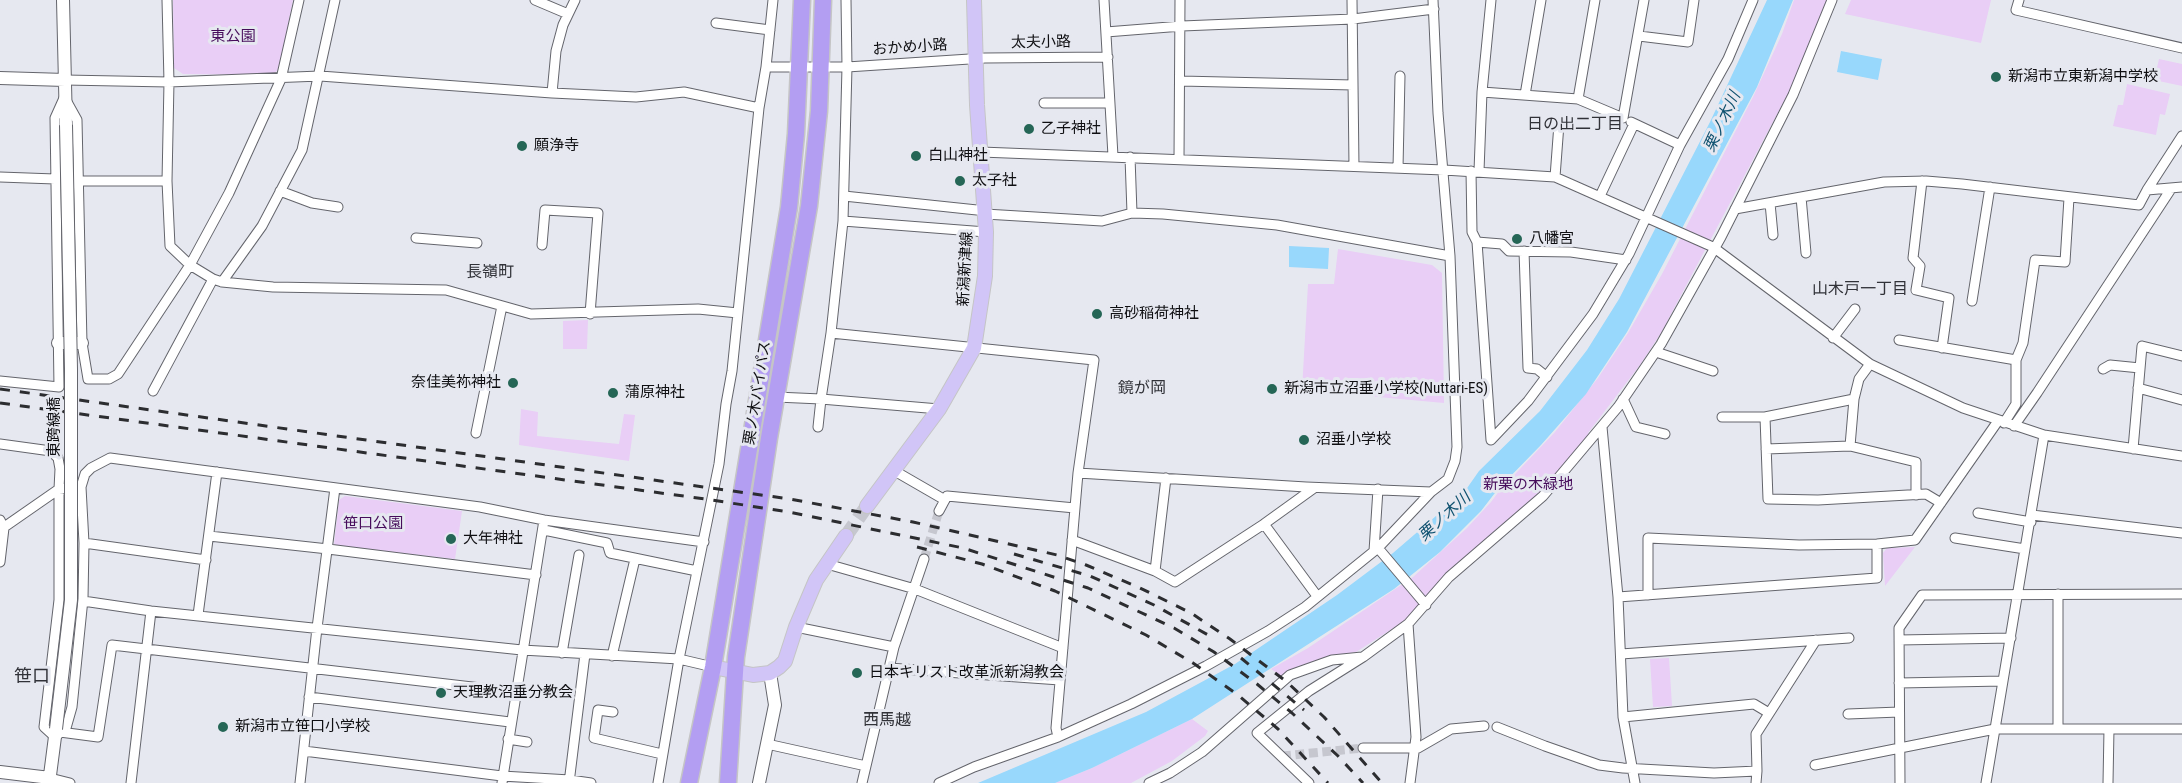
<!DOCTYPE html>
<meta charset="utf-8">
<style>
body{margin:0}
canvas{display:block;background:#e6e8f0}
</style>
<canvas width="2182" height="783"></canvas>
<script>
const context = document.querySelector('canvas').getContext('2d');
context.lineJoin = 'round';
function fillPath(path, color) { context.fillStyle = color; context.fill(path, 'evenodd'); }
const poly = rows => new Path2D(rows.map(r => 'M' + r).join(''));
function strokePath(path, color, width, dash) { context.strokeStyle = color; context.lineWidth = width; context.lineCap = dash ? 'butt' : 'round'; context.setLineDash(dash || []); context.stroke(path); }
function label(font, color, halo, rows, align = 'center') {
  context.font = font + ' "Roboto Condensed","Noto Sans JP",sans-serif'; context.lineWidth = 6; context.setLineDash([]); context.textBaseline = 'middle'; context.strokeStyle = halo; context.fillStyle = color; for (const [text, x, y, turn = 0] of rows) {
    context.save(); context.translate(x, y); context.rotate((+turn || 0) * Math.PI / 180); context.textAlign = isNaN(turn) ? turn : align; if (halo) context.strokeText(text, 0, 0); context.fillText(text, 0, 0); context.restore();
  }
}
const green = poly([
 [173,0,293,0,279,69,272,75,183,74,174,68],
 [1794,0,1827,0,1791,88,1661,333,1640,365,1588,433,1591,435,1539,496,1449,570,1406,620,1356,652,1323,658,1283,677,1271,669,1308,648,1413,577,1467,528,1491,502,1500,490,1555,432,1598,378,1628,333,1662,274,1753,97,1782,34],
 [1851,0,1991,0,1981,43,1845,14],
 [2159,59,2182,64,2182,86,2154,80],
 [2127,84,2170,94,2165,115,2160,114,2156,135,2113,126,2118,105,2123,105],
 [1338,249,1432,265,1442,273,1444,403,1302,390,1308,284,1334,284],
 [588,320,587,349,563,349,563,321],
 [521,409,538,412,537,436,619,444,624,414,635,415,629,461,519,445],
 [345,496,462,511,455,559,334,545,339,500],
 [1915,547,1885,586,1883,553,1887,548],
 [1669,658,1672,706,1653,707,1650,659],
 [1192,719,1208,731,1205,736,1172,761,1131,783,1055,783,1092,768]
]);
const water = poly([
 [1767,0,1793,0,1757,87,1627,332,1586,394,1541,445,1498,489,1481,511,1440,552,1394,589,1192,719,1092,768,1055,783,978,783,1146,712,1235,664,1337,595,1393,553,1465,491,1479,471,1540,411,1557,389,1587,350,1619,299,1710,122],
 [1841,51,1882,59,1878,80,1837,72],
 [1289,246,1329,248,1328,269,1289,267]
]);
const streetTunnel = poly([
 [924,559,939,511],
 [1282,756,1363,748]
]);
const primaryTunnel = poly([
 [846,536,867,506]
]);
const street = poly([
 [167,0,169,82,167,181,170,246,190,265,213,279,222,282,273,287,446,290,531,314,698,309,738,313],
 [535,0,568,14],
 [846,0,847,67,985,58,1108,57],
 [1104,0,1113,156],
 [1352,0,1354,166],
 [1433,0,1438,113,1450,256],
 [1595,0,1578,99,1623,118,1644,0],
 [2019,0,2016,10,2182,48],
 [716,23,770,30],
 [1106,32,1182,26,1353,19,1434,9],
 [1639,36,1688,42,1694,0],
 [766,67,847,67,843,221,831,333,1094,360,1078,473,1056,728,1058,737],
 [65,80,169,82,320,76,552,93,636,97,684,92,759,108],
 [1181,81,1353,85],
 [1482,92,1578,99],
 [552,93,556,51,563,25,575,0],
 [1525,95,1541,0],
 [67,102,77,120,82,343,88,379,109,379,118,374,190,265,229,193,281,79,299,0],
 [1044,103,1110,103],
 [1631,122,1680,145],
 [981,152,1444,170,1555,177,1713,247,1870,364,1963,408,2044,435,2182,456],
 [1130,157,1132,213],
 [1179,159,1180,0],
 [1398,168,1400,76],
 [1471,171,1472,232,1477,242,1491,440],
 [1479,171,1482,92,1491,0],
 [0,177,55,179],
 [1555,177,1559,124],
 [80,181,167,181],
 [1922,181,1913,258,1920,266,1916,290,1949,298,1942,348],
 [2147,190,2182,136],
 [280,191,312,203,338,207],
 [844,196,977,210],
 [1600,196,1634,124],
 [1801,197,1806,253],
 [1770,203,1773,235],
 [1735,209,1884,182,1926,181,1962,184,2139,205,2147,190,2182,187],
 [843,221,986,232],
 [416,238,477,243],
 [1477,242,1502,244,1509,251,1571,252,1626,260],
 [542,245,545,210,598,213,590,314],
 [1524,251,1528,368,1537,369,1547,377],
 [222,282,262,226,302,150,335,0],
 [1972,301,1990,187],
 [1833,338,1855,309],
 [1899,340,2016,360],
 [1656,352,1713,371],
 [2103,369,2110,365,2140,368],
 [0,381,59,387,55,118,64,98],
 [2138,388,2182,400],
 [153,391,213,279],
 [776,397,821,399,831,333],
 [1623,399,1636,427,1665,434],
 [1854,399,1765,417,1768,499,1818,500,1926,494,1941,503],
 [1722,417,1765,417],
 [2004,423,2016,404,2016,360,2023,343,2035,260,2065,262,2069,198],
 [2014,426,2037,393,2171,189],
 [818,427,821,399,939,409],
 [1602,427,1618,597,1623,717,1635,783],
 [476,433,502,306],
 [1491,440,1528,401,1593,314,1629,254,1680,145,1728,59,1753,0],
 [0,444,51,451,58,458,60,469,59,489,0,530],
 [1850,446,1854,399,1859,379,1870,364],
 [1766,449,1850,446,1916,462,1916,495],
 [2133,449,2142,346,2182,356],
 [893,470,945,500],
 [1078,473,1306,487,1431,492],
 [81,487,59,489,59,600,44,727,55,737,66,728,72,707,83,599,84,543,81,487,85,474,91,468,110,458,480,507,544,520,704,542],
 [939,511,947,496,1075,508],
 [1978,513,2031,522],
 [2032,515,2182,533],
 [0,520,4,528,0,562],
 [1264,524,1317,596],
 [544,530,607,543,610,553,697,571],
 [209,536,328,549,536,575],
 [1955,538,2025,549],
 [1072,540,1155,571,1175,582,1264,524,1314,488],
 [84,543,206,560],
 [1378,548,1426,605],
 [1374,551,1378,489],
 [827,564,915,589,1063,648],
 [1155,571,1166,478],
 [1648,595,1648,538,1799,545,1877,544,1915,540,1998,421],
 [1618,597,1877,578,1877,544],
 [83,601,151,611,522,650,679,659,713,667],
 [198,615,217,472],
 [1408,624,1416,737,1410,783],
 [796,627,894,647],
 [1899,640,2011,638],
 [562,653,579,555],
 [1621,654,1849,638],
 [612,656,635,559],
 [889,668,1060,680],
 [1899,683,2003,681],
 [309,697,510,722],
 [613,712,598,710,594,738,662,754],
 [1848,714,1899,712],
 [1623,717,1754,704,1769,713],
 [1497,727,1545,746,1599,765,1623,768,1714,773,1757,771,1756,734,1816,640],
 [2058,729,2058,594],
 [60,732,98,737,112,645,515,692],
 [508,739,527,742],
 [767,744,866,766],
 [1363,748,1418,748,1451,729,1484,726],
 [304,751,502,776,570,780,591,783],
 [1815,765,1995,729,2182,729],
 [50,778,70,783],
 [131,783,151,611],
 [300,783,317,628,335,488],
 [502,783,544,520],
 [569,783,585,654],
 [658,783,679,659,719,464,726,404,732,371,759,108,766,67,773,0],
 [862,783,894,647,924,559],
 [939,783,974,767,1058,737,1131,704,1206,666,1268,631,1305,607,1378,548,1431,492,1448,479,1455,461,1457,447,1450,256,1277,225,1163,214,1132,213,1102,221,985,214],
 [1149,783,1170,773,1202,752,1290,675,1332,660,1362,657],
 [1309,783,1257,733,1309,691,1363,657,1408,624,1449,577,1543,496,1618,407,1661,344,1721,237,1793,95,1832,0],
 [1756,783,1757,771],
 [1900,783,1899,628,1922,595,2182,594],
 [1986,783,2044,435],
 [2108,783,2109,729]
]);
const secondary = poly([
 [63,0,66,125],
 [0,78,65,80],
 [58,343,82,343],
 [0,772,50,778],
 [49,783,56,729],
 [759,783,775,705,770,673]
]);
const primary = poly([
 [867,506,939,409,974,348,985,276,986,232,977,105,974,0],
 [713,667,753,675,770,673,779,667,785,661,796,627,816,580,846,536]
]);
const highway = poly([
 [689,783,713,667,789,207,796,134,802,0],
 [728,783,736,657,769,438,809,206,819,111,823,0]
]);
const rail = poly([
 [0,389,790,499,913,522,1057,555,1086,565,1140,588,1191,613,1230,639,1287,682,1324,717,1382,783],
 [0,403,705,499,789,512,963,548,1088,588,1174,628,1214,652,1257,684,1292,713,1338,756,1363,783],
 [917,547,982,564,1055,591,1146,635,1193,663,1238,695,1278,729,1328,783],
 [1014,554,1090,576,1154,605,1210,636],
 [1241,658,1304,710]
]);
const secondaryBridge = poly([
 [56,729,71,600,71,369,66,125]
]);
const markers = [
 [1996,77,6,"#256656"],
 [1029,129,6,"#256656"],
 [522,146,6,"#256656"],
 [916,156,6,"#256656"],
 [960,181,6,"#256656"],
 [1517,239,6,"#256656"],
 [1097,314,6,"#256656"],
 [513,383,6,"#256656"],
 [1272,389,6,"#256656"],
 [613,393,6,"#256656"],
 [1304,440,6,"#256656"],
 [451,539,6,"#256656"],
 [857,673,6,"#256656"],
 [441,693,6,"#256656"],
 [223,727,6,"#256656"]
];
const parkNames = [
 ["東公園",233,37],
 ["新栗の木緑地",1528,485],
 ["笹口公園",373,524]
];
const streetNames = [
 ["太夫小路",1041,43,-1],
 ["おかめ小路",910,48,-4],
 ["新潟新津線",966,269,-87],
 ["栗ノ木バイパス",758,393,-81],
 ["東跨線橋",55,427,-90]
];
const poiNames = [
 ["新潟市立東新潟中学校",2008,77],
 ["乙子神社",1041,129],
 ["願浄寺",534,146],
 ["白山神社",928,156],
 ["太子社",972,181],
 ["八幡宮",1529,239],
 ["高砂稲荷神社",1109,314],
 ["奈佳美祢神社",501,383,"right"],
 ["新潟市立沼垂小学校(Nuttari-ES)",1284,389],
 ["蒲原神社",625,393],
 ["沼垂小学校",1316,440],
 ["大年神社",463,539],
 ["日本キリスト改革派新潟教会",869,673],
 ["天理教沼垂分教会",453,693],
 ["新潟市立笹口小学校",235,727]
];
const waterNames = [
 ["栗ノ木川",1723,122,-65],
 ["栗ノ木川",1445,517,-42]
];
const neighbourhoodNames = [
 ["日の出二丁目",1575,125],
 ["長嶺町",490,273],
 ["山木戸一丁目",1860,290],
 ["鏡が岡",1142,389],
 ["西馬越",887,721]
];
const quarterNames = [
 ["笹口",32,677]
];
fillPath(green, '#e9cef6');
fillPath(water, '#98d8fc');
strokePath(streetTunnel, '#c6c7cf', 9, [9, 4.5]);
strokePath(primaryTunnel, '#c6c7cf', 14, [14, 7]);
strokePath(street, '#64656c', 11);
strokePath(secondary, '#64656c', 14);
strokePath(primary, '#c5c5c6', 16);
strokePath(highway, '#c5c5c6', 19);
strokePath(street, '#fff', 9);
strokePath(secondary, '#fff', 12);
strokePath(primary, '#d1c5f7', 14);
strokePath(highway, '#b39ef2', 16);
strokePath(rail, '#2c2d30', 3, [10, 10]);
strokePath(secondaryBridge, '#64656c', 14, []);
strokePath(secondaryBridge, '#fff', 12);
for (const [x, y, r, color] of markers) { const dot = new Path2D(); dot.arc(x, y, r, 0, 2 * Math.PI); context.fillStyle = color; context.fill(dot); strokePath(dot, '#e6e8f0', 2); }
label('15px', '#460c5b', '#e6e8f0', parkNames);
label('15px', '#0f0f12', '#e6e8f0', streetNames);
label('15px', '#0f0f12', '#e6e8f0', poiNames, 'left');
label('italic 16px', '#105270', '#e6e8f0', waterNames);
label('16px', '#313238', '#e6e8f0', neighbourhoodNames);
label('18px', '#313238', '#e6e8f0', quarterNames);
</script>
